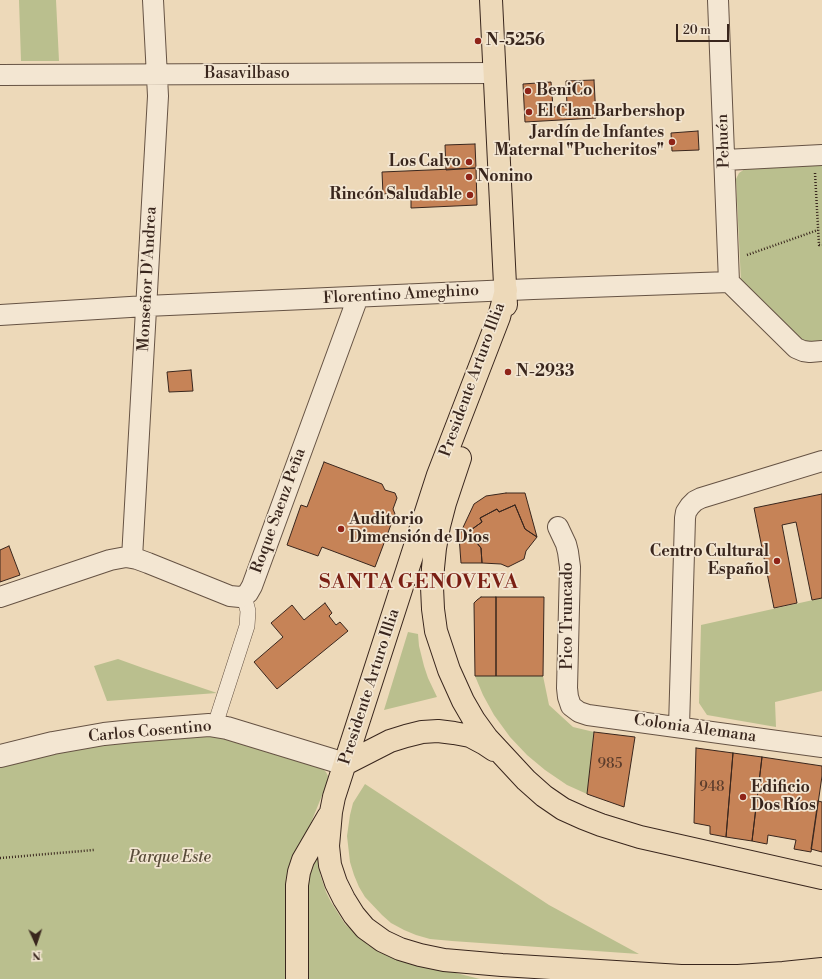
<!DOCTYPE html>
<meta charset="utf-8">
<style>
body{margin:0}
#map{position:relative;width:822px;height:979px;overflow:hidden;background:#edd9b9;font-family:"Libre Bodoni",serif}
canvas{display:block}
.north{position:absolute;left:16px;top:923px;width:40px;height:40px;-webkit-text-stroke:3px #f3e6d2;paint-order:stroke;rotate:177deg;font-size:11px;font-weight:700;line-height:16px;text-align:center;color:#39261d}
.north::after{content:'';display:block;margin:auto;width:14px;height:18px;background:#39261d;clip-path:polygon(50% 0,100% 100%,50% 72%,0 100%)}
.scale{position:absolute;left:676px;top:24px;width:53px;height:18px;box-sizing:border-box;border:2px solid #39261d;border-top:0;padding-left:5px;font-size:12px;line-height:14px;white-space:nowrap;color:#39261d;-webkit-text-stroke:3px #f3e6d2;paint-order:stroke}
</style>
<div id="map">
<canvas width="822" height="979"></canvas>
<div class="north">N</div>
<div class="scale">20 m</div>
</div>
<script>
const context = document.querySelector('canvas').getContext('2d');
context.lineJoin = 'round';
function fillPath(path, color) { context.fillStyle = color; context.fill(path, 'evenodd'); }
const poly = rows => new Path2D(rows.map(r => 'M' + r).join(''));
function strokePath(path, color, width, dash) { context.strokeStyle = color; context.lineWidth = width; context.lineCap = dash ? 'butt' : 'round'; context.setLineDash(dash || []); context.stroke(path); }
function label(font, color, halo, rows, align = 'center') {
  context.font = font + ' "Libre Bodoni",serif'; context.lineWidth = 3.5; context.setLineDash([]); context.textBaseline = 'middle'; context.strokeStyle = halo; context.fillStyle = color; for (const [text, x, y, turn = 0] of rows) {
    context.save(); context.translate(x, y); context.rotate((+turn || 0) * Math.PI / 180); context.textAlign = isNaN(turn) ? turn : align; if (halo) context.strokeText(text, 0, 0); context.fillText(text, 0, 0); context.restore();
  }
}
const green = poly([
 [19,0,56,0,59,61,21,61],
 [822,164,822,343,803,342,741,282,736,179,739,173,745,169],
 [822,598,822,691,775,702,776,727,707,715,699,703,701,625],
 [408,632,418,634,419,646,424,666,428,678,437,697,384,710],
 [118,659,143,668,217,693,107,701,94,666],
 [475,676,543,676,549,705,573,727,594,732,587,794,567,785,545,770,527,755,510,737,494,715,483,695],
 [212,734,321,767,326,772,328,776,327,783,296,860,288,979,0,979,0,765,67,748],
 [365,784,549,905,639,954,452,941,430,939,416,935,404,930,391,923,382,915,365,897,359,887,354,875,350,862,347,836,350,815,353,803],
 [319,854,320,874,326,892,331,902,345,924,368,945,392,957,480,979,304,979,306,873]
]);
const building = poly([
 [594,80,596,118,525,122,523,84,551,82,553,107,567,106,566,81,594,80],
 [698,131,699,150,672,151,671,133,698,131],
 [475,144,476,168,446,170,445,145,475,144],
 [476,168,477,205,411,208,411,192,383,194,382,172,476,168],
 [191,370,193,391,169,392,167,372,191,370],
 [324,462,382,484,385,490,395,493,397,498,393,509,395,514,375,567,322,547,318,556,287,545,301,505,307,507,324,462],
 [506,493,525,493,537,537,525,529,515,505,499,512,497,509,480,518,482,522,468,532,481,548,482,563,461,563,459,536,474,504,486,496,506,493],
 [822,494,822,598,812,600,796,522,782,525,797,603,774,608,754,508,822,494],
 [515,505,525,529,537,537,526,551,524,559,508,567,501,564,482,563,481,548,468,532,482,522,480,518,497,509,499,512,515,505],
 [9,546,20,575,0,582,0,550,9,546],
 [481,597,496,597,496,676,475,676,474,603,477,600,481,597],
 [496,597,544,597,543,676,496,676,496,597],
 [325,603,332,613,329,616,336,625,340,622,348,631,277,689,254,662,283,637,271,623,292,605,304,620,325,603],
 [594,732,635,737,624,807,587,794,594,732],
 [696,748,733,753,726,837,710,834,710,826,694,823,696,748],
 [733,753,762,757,752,841,726,837,733,753],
 [762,757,822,766,822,776,811,852,794,849,796,840,768,835,767,844,752,841,762,757],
 [818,801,822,802,822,852,811,849,818,801]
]);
const path = poly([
 [815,173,819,245,822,245],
 [747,255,818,230],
 [0,858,94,850]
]);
const pedestrian = poly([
 [215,725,247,626,248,611,244,596]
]);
const minor = poly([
 [718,0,729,282],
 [0,75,495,73],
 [725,160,822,155],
 [0,315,146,306,533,289,729,282,796,348,803,351,810,352,822,351],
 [558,527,566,544,568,552,570,567,567,688,568,697,571,706,579,712,588,715,822,747],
 [132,558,158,96,153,0],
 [0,597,110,560,126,557,137,559,148,563,230,596,240,597,244,596,248,593,252,586,358,297],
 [679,727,685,518,686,512,690,506,695,501,701,498,822,461]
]);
const tertiary = poly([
 [0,756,53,743,104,734,133,731,209,725,227,728,345,764]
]);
const primary = poly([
 [491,0,506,305],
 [506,290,499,317,438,475,334,797,331,812,328,846,330,865,336,883,344,899,354,915,365,928,383,941,400,949,420,955,444,960,502,965,681,976,738,976,783,973,822,969],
 [460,458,445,503,439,526,435,548,433,568,432,587,433,609,436,631,449,670,463,701,474,720,487,738,526,780,544,796,563,809,583,818,601,825,640,837,822,878],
 [345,764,390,741,406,736,422,732,438,731,454,733,470,736,485,744,494,750],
 [297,979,297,885,299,872,303,860,328,817]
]);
const markers = [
 [478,41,4,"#8f2418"],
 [528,91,4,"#8f2418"],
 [529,112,4,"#8f2418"],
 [672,142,4,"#8f2418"],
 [469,162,4,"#8f2418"],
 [469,177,4,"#8f2418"],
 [470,195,4,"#8f2418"],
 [508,372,4,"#8f2418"],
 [341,529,4,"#8f2418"],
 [777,561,4,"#8f2418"],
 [743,797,4,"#8f2418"]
];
const numberNames = [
 ["985",610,765],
 ["948",712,788]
];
const poiNames = [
 ["N-5256",486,41],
 ["BeniCo",536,91],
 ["El Clan Barbershop",537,112],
 ["Jardín de Infantes",664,133,"right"],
 ["Maternal \"Pucheritos\"",664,151,"right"],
 ["Los Calvo",461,162,"right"],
 ["Nonino",477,177],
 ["Rincón Saludable",462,195,"right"],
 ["N-2933",516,372],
 ["Auditorio",349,520],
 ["Dimensión de Dios",349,538],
 ["Centro Cultural",769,552,"right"],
 ["Español",769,570,"right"],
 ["Edificio",751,788],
 ["Dos Ríos",751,806]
];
const streetNames = [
 ["Basavilbaso",247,74],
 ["Pehuén",724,141,-92],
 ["Monseñor D'Andrea",148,279,-87],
 ["Florentino Ameghino",401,295,-3],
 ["Presidente Arturo Illia",473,380,-70],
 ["Roque Saenz Peña",279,511,-70],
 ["Pico Truncado",568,616,-90],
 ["Presidente Arturo Illia",370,687,-72],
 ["Colonia Alemana",695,729,8],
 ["Carlos Cosentino",150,732,-5]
];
const parkNames = [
 ["Parque Este",170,858]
];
const districtNames = [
 ["SANTA GENOVEVA",419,583]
];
fillPath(green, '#babf8e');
fillPath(building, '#c68357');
strokePath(building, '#39261d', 1);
strokePath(pedestrian, '#665344', 16);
strokePath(minor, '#665344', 22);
strokePath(tertiary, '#665344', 24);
strokePath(primary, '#39261d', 24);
strokePath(path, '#39261d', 2.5, [1, 2]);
strokePath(pedestrian, '#f3e6d2', 15);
strokePath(minor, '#f3e6d2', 20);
strokePath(tertiary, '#f3e6d2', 22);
strokePath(primary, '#edd9b9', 22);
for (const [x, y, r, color] of markers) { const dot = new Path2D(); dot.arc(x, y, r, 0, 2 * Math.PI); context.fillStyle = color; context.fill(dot); strokePath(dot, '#f3e6d2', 1.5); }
label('14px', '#5c3d2c', null, numberNames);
label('bold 16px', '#39261d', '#f3e6d2', poiNames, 'left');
label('16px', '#39261d', '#f3e6d2', streetNames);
label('italic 16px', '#594c39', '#f3e6d2', parkNames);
context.letterSpacing = '1px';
label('bold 20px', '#7a1f14', '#f3e6d2', districtNames);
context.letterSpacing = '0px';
</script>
